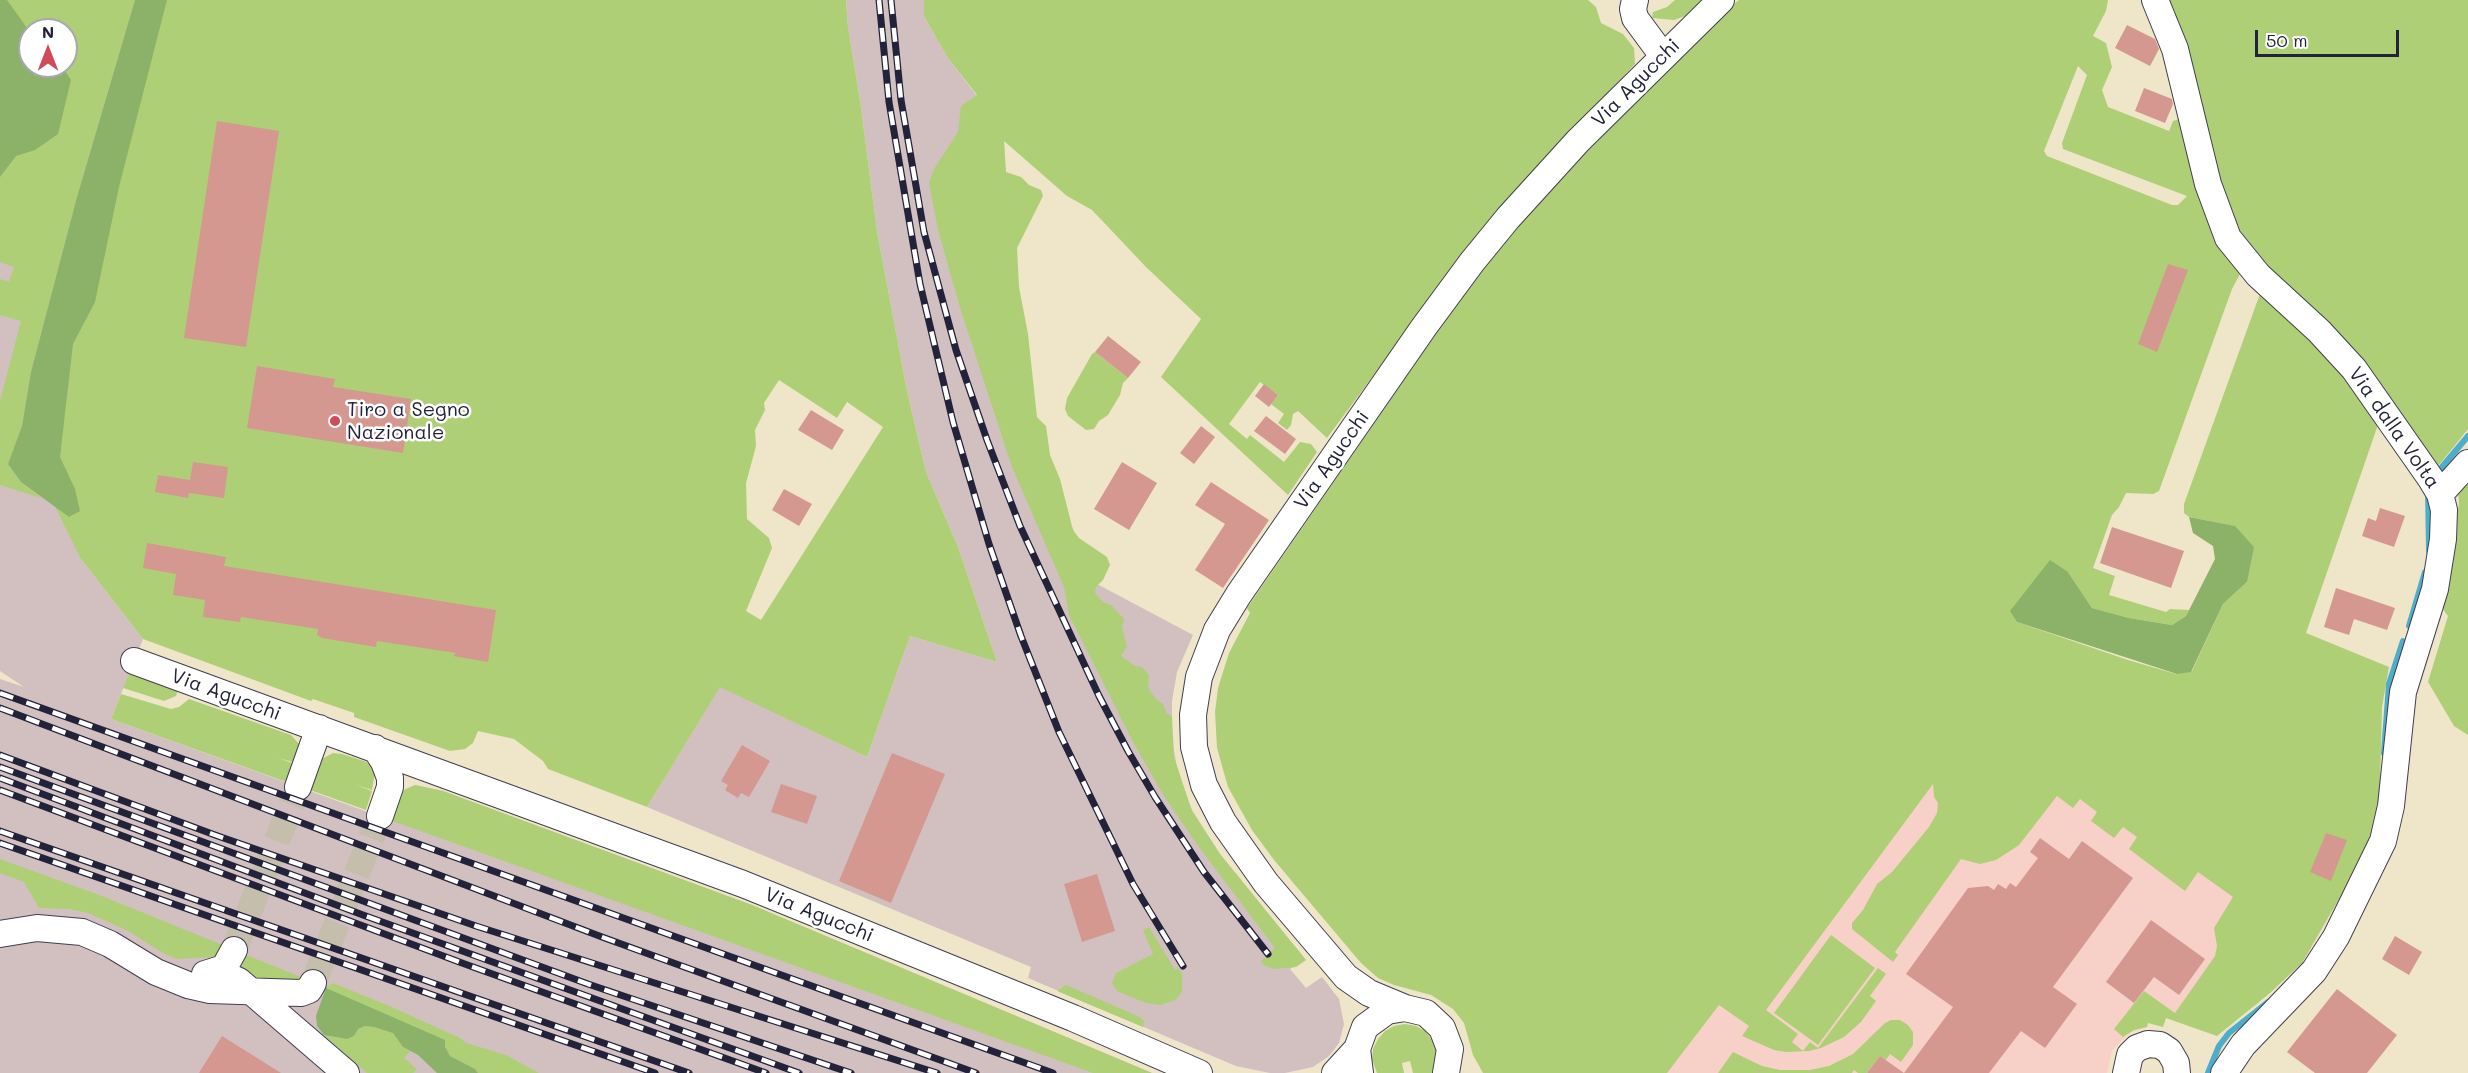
<!DOCTYPE html>
<style>
body{margin:0}
#map{position:relative;width:2468px;height:1073px;overflow:hidden;background:#efe5c9;font-family:Mali,sans-serif}
canvas{display:block}
.north{position:absolute;left:18px;top:18px;width:60px;height:60px;box-sizing:border-box;background:#fff;border:2px solid #a7a7b1;border-radius:50%;rotate:0deg;font-size:16px;font-weight:700;line-height:24px;text-align:center;color:#22223b}
.north::after{content:'';display:block;margin:auto;width:21px;height:27px;background:#d1495b;clip-path:polygon(50% 0,100% 100%,50% 72%,0 100%)}
.scale{position:absolute;left:2255px;top:30px;width:144px;height:27px;box-sizing:border-box;border:3px solid #22223b;border-top:0;padding-left:8px;font-size:18px;line-height:21px;white-space:nowrap;color:#22223b;-webkit-text-stroke:4px #fff;paint-order:stroke}
</style>
<div id="map">
<canvas width="2468" height="1073"></canvas>
<div class="north">N</div>
<div class="scale">50 m</div>
</div>
<script>
const context = document.querySelector('canvas').getContext('2d');
context.lineJoin = 'round';
function fillPath(path, color) { context.fillStyle = color; context.fill(path, 'evenodd'); }
const poly = rows => new Path2D(rows.map(r => 'M' + r).join(''));
function strokePath(path, color, width, dash) { context.strokeStyle = color; context.lineWidth = width; context.lineCap = dash ? 'butt' : 'round'; context.setLineDash(dash || []); context.stroke(path); }
function label(font, color, halo, rows, align = 'center') {
  context.font = font + ' Mali,sans-serif'; context.lineWidth = 5; context.setLineDash([]); context.textBaseline = 'middle'; context.strokeStyle = halo; context.fillStyle = color; for (const [text, x, y, turn = 0] of rows) {
    context.save(); context.translate(x, y); context.rotate((+turn || 0) * Math.PI / 180); context.textAlign = isNaN(turn) ? turn : align; if (halo) context.strokeText(text, 0, 0); context.fillText(text, 0, 0); context.restore();
  }
}
const built = poly([
 [1933,701,2327,920,2302,963,2256,1005,2229,1024,2217,1036,2166,1018,2163,1027,2148,1023,2147,1027,2129,1033,2112,1051,2107,1073,1661,1073]
]);
const industrial = poly([
 [0,0,145,0,81,559,143,639,111,719,390,820,404,790,415,785,443,791,752,905,1152,1073,0,1073,0,679,24,687,0,671],
 [30,30,66,30,66,66,30,66],
 [846,0,924,0,924,16,947,57,977,96,1004,140,1009,247,1025,420,1097,584,1193,635,1177,672,1172,701,1172,741,1179,777,1192,810,1220,854,1306,960,1290,969,1306,988,1322,977,1339,999,1344,1024,1339,1043,1329,1056,1313,1067,1285,1073,1270,1073,1236,1066,1028,978,1031,967,647,807,720,686,867,757,910,636,997,662,958,547,926,472,907,391,877,231,860,100,848,27]
]);
const green = poly([
 [0,0,135,0,77,197,31,372,22,426,8,464,21,482,41,498,0,485,0,401,21,321,0,315,0,279,9,282,14,267,0,262],
 [30,30,66,30,66,66,30,66],
 [145,0,846,0,848,27,860,100,877,231,907,391,926,472,958,547,997,662,910,636,867,757,720,687,647,807,548,769,543,761,514,739,478,731,473,743,465,749,450,751,354,717,354,713,313,699,311,701,143,639,81,559,39,474],
 [779,380,837,418,847,402,883,427,761,620,746,611,772,548,769,538,747,519,746,483,756,446,755,430,765,410,764,403],
 [924,0,1588,0,1596,7,1601,23,1623,34,1634,48,1635,64,1555,149,1459,260,1327,438,1298,411,1293,414,1291,425,1287,430,1278,423,1284,414,1271,404,1278,395,1260,382,1229,424,1247,439,1250,435,1284,462,1300,442,1311,444,1317,452,1288,495,1161,377,1201,319,1146,267,1092,210,1067,196,1004,141,1006,172,1021,177,1029,185,1041,190,1043,196,1017,248,1019,287,1028,334,1037,417,1046,426,1050,455,1060,479,1073,530,1079,538,1107,557,1110,565,1103,580,1096,587,1095,593,1103,602,1111,605,1124,619,1122,627,1127,646,1121,656,1135,666,1142,667,1149,675,1148,687,1155,698,1163,704,1167,714,1172,716,1174,757,1192,811,1220,854,1306,960,1296,967,1273,969,1262,964,1261,961,1275,948,1198,846,1164,796,1133,742,1069,615,1064,587,1012,467,961,311,938,230,929,183,934,169,958,132,961,106,977,95,947,57,924,16],
 [1675,0,1702,0,1685,16,1674,20,1652,18,1653,12,1667,7],
 [1739,0,2108,0,2106,11,2093,36,2106,43,2112,67,2102,90,2108,107,2169,131,2173,121,2182,118,2240,274,2232,289,2159,491,2153,494,2126,493,2119,507,2112,515,2093,568,2115,576,2109,595,2166,612,2170,609,2189,610,2186,616,2172,625,2129,618,2092,608,2068,572,2017,622,2128,660,2176,674,2192,671,2223,604,2247,582,2234,526,2189,517,2184,513,2184,504,2261,291,2268,292,2381,416,2306,633,2389,667,2382,707,2380,783,2375,823,2358,866,2302,963,2270,993,2217,1036,2166,1018,2163,1027,2148,1023,2147,1027,2134,1030,2123,1037,2114,1029,2144,991,2175,1013,2215,956,2217,946,2214,928,2233,897,2198,872,2185,891,2129,849,2137,837,2123,827,2114,838,2091,821,2097,812,2080,799,2073,808,2057,796,2019,845,1996,860,1980,864,1961,859,1895,952,1898,955,1893,962,1852,929,1852,923,1863,910,1877,884,1892,872,1929,827,1937,813,1938,803,1934,797,1933,784,1766,1010,1798,1034,1792,1042,1803,1051,1810,1042,1818,1048,1878,968,1886,974,1870,996,1876,1001,1861,1022,1844,1037,1821,1048,1809,1051,1786,1052,1774,1050,1742,1036,1749,1026,1719,1005,1667,1073,1483,1073,1473,1055,1464,1023,1453,1009,1431,995,1394,985,1378,978,1361,963,1274,860,1252,830,1228,787,1217,748,1215,712,1218,688,1229,653,1250,613,1247,608,1466,290,1561,174,1708,26],
 [2078,66,2087,75,2062,143,2063,149,2187,196,2178,205,2172,205,2047,156,2044,151],
 [2160,0,2468,0,2468,429,2439,465,2432,469,2242,249],
 [1095,352,1128,378,1123,383,1120,395,1108,415,1099,421,1094,429,1086,430,1068,416,1065,409,1067,398,1092,354],
 [2468,471,2468,735,2454,726,2428,682,2448,616,2439,604,2454,532,2459,504,2458,489],
 [132,667,179,687,176,696,164,701,123,688],
 [121,694,171,709,179,707,189,699,291,735,300,745,296,763,278,758,295,764,289,783,111,719],
 [333,753,342,754,367,762,375,771,372,790,356,785,372,791,366,810,307,789,320,760],
 [415,785,443,791,752,905,1152,1073,1093,1073,390,820,397,800,404,790],
 [0,859,102,896,225,946,219,955,213,957,177,959,163,953,128,931,88,913,69,909,39,908,24,882,0,873],
 [1149,927,1175,970,1179,968,1182,974,1182,990,1180,995,1175,1000,1160,1005,1146,1003,1117,991,1112,983,1116,973,1153,954,1143,930],
 [1831,935,1875,968,1818,1045,1774,1013],
 [239,952,303,978,301,981,260,982,239,968],
 [333,983,394,1008,460,1038,466,1043,506,1055,539,1073,478,1073,475,1069,450,1056,445,1047,326,988],
 [1066,985,1140,1017,1144,1021,1143,1027,1057,991],
 [1891,1020,1900,1020,1908,1025,1913,1032,1913,1045,1901,1062,1890,1054,1886,1060,1880,1056,1867,1073,1858,1073,1854,1070,1852,1073,1718,1073,1733,1052,1762,1066,1780,1070,1810,1070,1829,1066,1853,1054,1885,1023],
 [1405,1024,1416,1026,1425,1031,1432,1040,1436,1050,1434,1070,1432,1073,1413,1073,1410,1061,1402,1063,1404,1073,1377,1073,1372,1059,1373,1049,1378,1039,1385,1031,1394,1026],
 [365,1026,374,1027,393,1033,403,1047,410,1051,404,1058,417,1069,413,1073,367,1073,324,1035,338,1038,354,1036,358,1029]
]);
const forest = poly([
 [0,0,7,0,30,32,30,66,62,66,71,80,58,134,35,150,16,156,0,177],
 [135,0,167,0,119,187,95,302,73,344,60,457,75,489,80,511,69,517,21,482,8,464,22,426,31,372,77,197],
 [2189,517,2235,526,2254,547,2247,582,2223,604,2191,672,2177,674,2017,622,2010,611,2050,560,2068,572,2092,608,2129,618,2172,625,2186,616,2215,559,2213,546,2193,533],
 [326,988,445,1040,445,1047,450,1056,475,1069,478,1073,437,1073,418,1055,403,1047,393,1033,374,1027,365,1026,358,1029,354,1036,347,1039,324,1035,317,1026,316,1016]
]);
const stream = poly([
 [2437,473,2468,436],
 [2428,490,2429,551],
 [2409,626,2425,572],
 [2384,753,2389,684,2403,641],
 [2208,1073,2219,1046,2229,1033,2268,1002]
]);
const building = poly([
 [2127,25,2155,39,2159,49,2150,66,2115,48],
 [2144,88,2172,99,2173,104,2165,123,2135,111],
 [217,121,279,131,246,347,184,338],
 [2168,264,2188,270,2157,352,2138,344],
 [1108,336,1141,362,1128,378,1095,352],
 [257,366,335,379,333,387,411,399,403,453,247,428],
 [1264,384,1278,395,1269,407,1255,396],
 [811,410,844,430,832,450,798,430],
 [1266,416,1296,439,1285,454,1254,431],
 [1201,426,1215,437,1194,464,1180,453],
 [193,462,228,467,224,498,189,493,188,498,155,492,158,475,190,480],
 [1122,462,1157,483,1129,530,1094,509],
 [1211,482,1269,520,1223,588,1195,570,1225,524,1195,505],
 [784,489,812,504,799,526,772,510],
 [2380,508,2405,516,2394,547,2362,536,2368,518,2376,521],
 [2112,527,2184,551,2171,588,2100,563],
 [147,543,226,557,224,566,496,610,488,662,453,656,456,653,377,641,376,647,322,638,317,635,318,629,241,617,240,622,203,617,205,600,173,595,176,574,143,568],
 [2336,588,2395,608,2387,630,2354,619,2349,635,2324,627],
 [742,745,770,761,749,797,741,793,738,798,725,790,728,785,721,781],
 [892,753,945,774,891,903,839,881],
 [781,784,817,796,807,824,771,812],
 [2326,833,2347,840,2331,881,2310,872],
 [2040,838,2069,859,2082,841,2133,878,2053,987,2077,1004,2045,1048,2021,1031,1989,1073,1867,1073,1880,1056,1904,1073,1953,1007,1906,974,1968,888,1988,886,1994,890,1998,884,2006,889,2010,883,2016,887,2038,858,2030,852],
 [1097,874,1115,931,1082,942,1064,884],
 [2151,920,2205,959,2179,995,2154,977,2134,1003,2106,982],
 [2395,936,2422,952,2409,975,2382,959],
 [2337,989,2397,1035,2367,1073,2315,1073,2287,1052],
 [222,1036,281,1073,199,1073]
]);
const minorTunnel = poly([
 [234,950,298,787],
 [313,983,380,816]
]);
const minor = poly([
 [1635,0,1633,9,1635,18,1663,56],
 [2155,0,2175,49,2208,184,2228,238,2258,275,2319,331,2354,369,2431,479,2440,494,2444,510,2443,539,2435,589,2403,692,2391,806,2383,841,2336,937,2314,971,2243,1045,2224,1073],
 [2440,494,2468,463],
 [134,661,743,884,1073,1018,1199,1073],
 [375,748,384,762,390,778,390,787,380,816],
 [298,787,319,728],
 [0,934,37,928,82,932,110,944,156,972,188,985,210,990,301,993,309,990,313,983],
 [217,971,239,981,346,1073],
 [205,974,224,968,234,950],
 [1405,1008,1369,993,1346,977,1266,883,1223,822,1204,785,1194,747,1193,715,1199,677,1217,630,1239,594,1424,327,1472,262,1508,218,1578,141,1721,0],
 [1335,1073,1357,1049],
 [1360,1073,1357,1049,1365,1027,1387,1011,1405,1008,1426,1013,1442,1028,1450,1049,1446,1073],
 [2126,1073,2130,1055,2137,1048,2148,1044,2160,1045,2169,1051,2176,1063,2177,1073]
]);
const rail = poly([
 [879,0,889,102,920,284,953,422,989,544,1021,636,1059,732,1133,884,1183,966],
 [891,0,901,100,924,232,956,350,987,440,1020,526,1099,696,1128,751,1155,797,1204,872,1268,954],
 [0,693,1053,1073],
 [0,708,602,937,976,1073],
 [0,755,215,835,476,926,937,1073],
 [0,767,588,984,851,1073],
 [0,778,363,915,799,1073],
 [0,790,462,963,766,1073],
 [0,831,689,1073],
 [0,843,655,1073]
]);
const markers = [
 [335,421,6,"#d1495b"]
];
const streetNames = [
 ["Via Agucchi",1636,83,-45],
 ["Via dalla Volta",2394,428,55],
 ["Via Agucchi",1332,460,-55],
 ["Via Agucchi",226,695,20],
 ["Via Agucchi",819,915,22]
];
const poiNames = [
 ["Tiro a Segno",347,410],
 ["Nazionale",347,433]
];
fillPath(built, '#f7d1c7');
fillPath(industrial, '#d2bfc0');
fillPath(green, '#afcf77');
fillPath(forest, '#8bb268');
strokePath(stream, '#4daecc', 6);
fillPath(building, '#d49890');
strokePath(minorTunnel, '#c6bead', 26, [26, 13]);
strokePath(minor, '#413f50', 28);
strokePath(minor, '#fff', 26);
strokePath(rail, '#22223b', 7);
strokePath(rail, '#fff', 4.5, [14]);
for (const [x, y, r, color] of markers) { const dot = new Path2D(); dot.arc(x, y, r, 0, 2 * Math.PI); context.fillStyle = color; context.fill(dot); strokePath(dot, '#fff', 2); }
label('20px', '#22223b', '#fff', streetNames);
label('20px', '#22223b', '#fff', poiNames, 'left');
</script>
